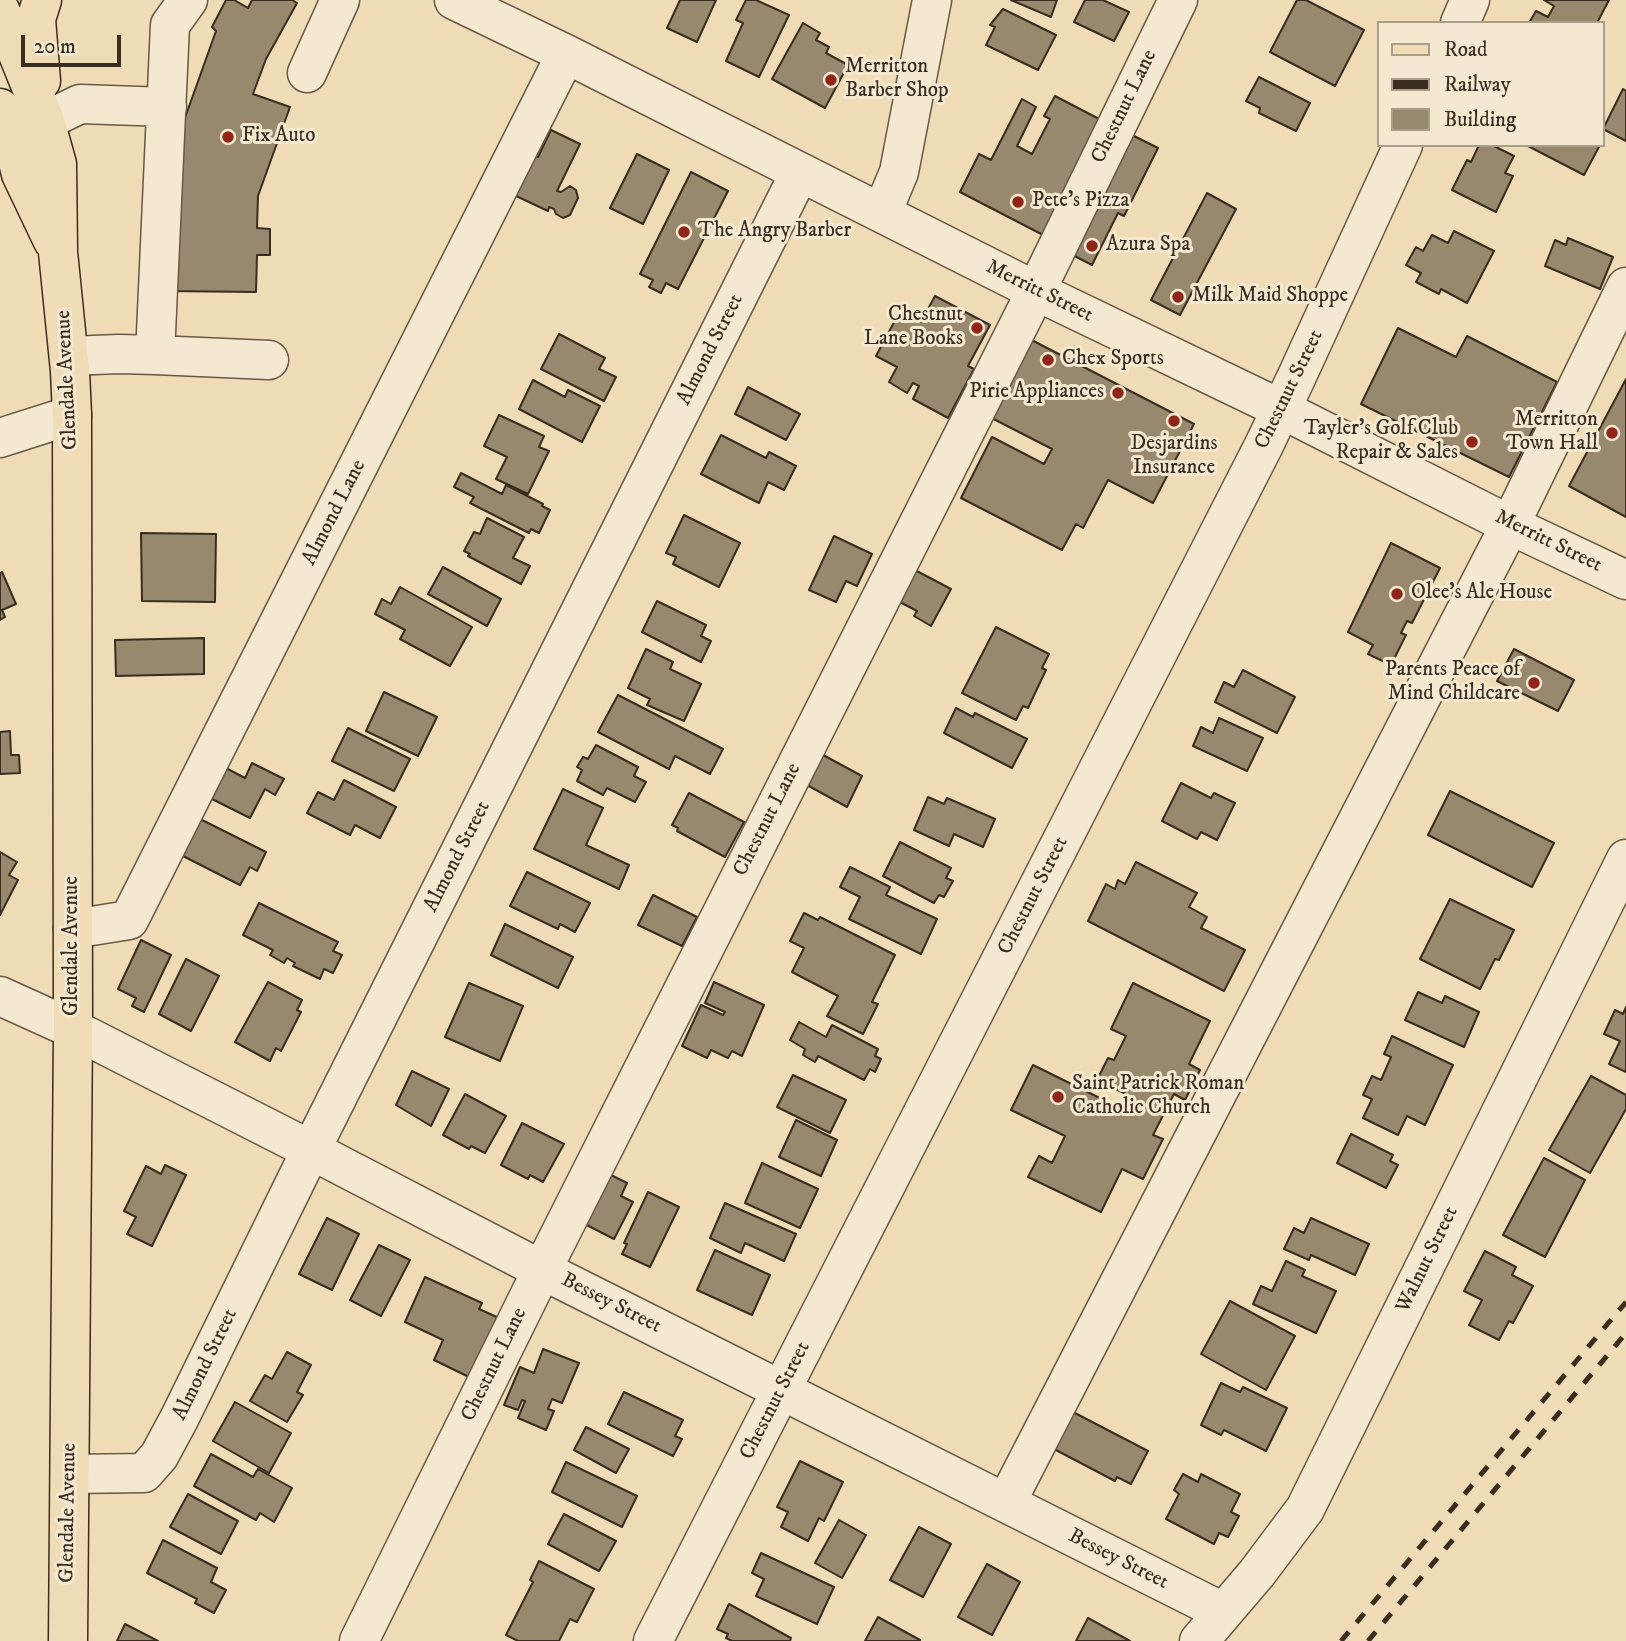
<!DOCTYPE html>
<style>
body{margin:0}
#map{position:relative;width:1626px;height:1641px;overflow:hidden;background:#efdcb6;font-family:"IM FELL DW Pica",serif}
canvas{display:block}
.legend{position:absolute;left:1377px;top:21px;width:228px;height:126px;box-sizing:border-box;background:#f5e8d0;border:2px solid #aa9d89;margin:0;padding:9px 12px;list-style:none;font-size:21px;color:#392d1f}
.legend li{display:flex;align-items:center;gap:14px;height:35px}
.legend b{width:35px;border:2px solid #aa9d89}
.scale{position:absolute;left:21px;top:35px;width:100px;height:32px;box-sizing:border-box;border:4px solid #392d1f;border-top:0;padding-left:9px;font-size:21px;line-height:24px;white-space:nowrap;color:#392d1f;-webkit-text-stroke:5px #f5e8d0;paint-order:stroke}
</style>
<div id="map">
<canvas width="1626" height="1641"></canvas>
<ul class="legend">
<li><b style="height:9px;background:#efdcb6"></b>Road</li>
<li><b style="height:9px;background:#392d1f"></b>Railway</li>
<li><b style="height:19px;background:#98886e"></b>Building</li>
</ul>
<div class="scale">20 m</div>
</div>
<script>
const context = document.querySelector('canvas').getContext('2d');
context.lineJoin = 'round';
function fillPath(path, color) { context.fillStyle = color; context.fill(path, 'evenodd'); }
const poly = rows => new Path2D(rows.map(r => 'M' + r).join(''));
function strokePath(path, color, width, dash) { context.strokeStyle = color; context.lineWidth = width; context.lineCap = dash ? 'butt' : 'round'; context.setLineDash(dash || []); context.stroke(path); }
function label(font, color, halo, rows, align = 'center') {
  context.font = font + ' "IM FELL DW Pica",serif'; context.lineWidth = 6; context.setLineDash([]); context.textBaseline = 'middle'; context.strokeStyle = halo; context.fillStyle = color; for (const [text, x, y, turn = 0] of rows) {
    context.save(); context.translate(x, y); context.rotate((+turn || 0) * Math.PI / 180); context.textAlign = isNaN(turn) ? turn : align; if (halo) context.strokeText(text, 0, 0); context.fillText(text, 0, 0); context.restore();
  }
}
const building = poly([
 [226,0,234,0,248,8,252,0,292,0,297,3,266,59,253,94,290,107,258,196,257,228,270,229,270,255,257,255,256,292,165,291,167,168,216,31,212,27,226,0],
 [680,0,716,0,697,42,667,28,680,0],
 [746,0,756,0,789,15,759,77,726,61,743,23,736,20,746,0],
 [1011,0,1057,0,1051,17,1011,0],
 [1085,0,1103,0,1129,12,1114,41,1074,22,1085,0],
 [1297,0,1306,0,1364,30,1335,86,1270,52,1297,0],
 [1544,0,1609,0,1597,23,1529,23,1536,11,1548,17,1554,6,1544,0],
 [1003,9,1056,35,1038,70,986,45,995,27,990,25,1003,9],
 [803,23,820,33,816,40,829,47,826,53,848,65,825,108,772,79,803,23],
 [1259,77,1310,103,1296,131,1259,113,1260,108,1246,101,1259,77],
 [1623,89,1626,91,1626,141,1603,129,1623,89],
 [1055,96,1103,121,1045,236,960,192,979,154,991,160,1022,99,1036,107,1017,146,1032,154,1050,119,1044,116,1055,96],
 [551,130,580,144,557,191,561,192,570,186,576,190,578,198,570,215,563,218,556,214,554,209,549,207,548,211,514,195,533,154,538,157,551,130],
 [1124,131,1158,148,1124,216,1118,213,1092,265,1063,250,1124,131],
 [1479,145,1492,145,1514,156,1505,173,1513,176,1496,212,1452,190,1467,160,1471,162,1479,145],
 [1526,145,1600,145,1584,175,1526,145],
 [637,154,669,170,643,224,610,208,637,154],
 [691,172,728,191,678,289,666,283,661,293,649,287,653,280,640,274,691,172],
 [1207,193,1236,209,1180,315,1151,300,1207,193],
 [1454,231,1494,251,1467,303,1441,289,1439,294,1416,282,1421,273,1406,265,1416,247,1423,251,1432,235,1448,243,1454,231],
 [1568,238,1613,257,1600,289,1545,266,1555,240,1566,245,1568,238],
 [935,296,990,325,968,366,974,369,948,418,913,399,919,386,913,383,907,393,889,382,897,367,876,356,900,311,921,322,935,296],
 [1398,328,1456,357,1467,336,1557,382,1509,477,1361,404,1398,328],
 [559,334,605,358,599,369,616,377,604,401,541,369,559,334],
 [1020,334,1194,424,1153,503,1108,480,1083,528,1076,524,1062,550,961,498,992,437,1044,464,1052,449,980,412,1020,334],
 [1626,379,1626,517,1569,486,1626,379],
 [533,380,565,397,568,390,600,406,582,442,519,409,533,380],
 [748,387,800,414,786,440,735,414,748,387],
 [499,415,544,436,539,447,549,451,528,494,496,479,507,457,484,446,499,415],
 [721,435,766,458,769,452,796,466,784,490,768,482,759,503,701,474,721,435],
 [461,473,502,494,506,485,543,504,542,506,550,510,539,533,531,529,529,533,470,503,474,497,454,487,461,473],
 [684,515,740,543,719,587,673,564,676,557,666,553,684,515],
 [487,518,524,537,513,558,530,566,521,584,468,556,470,554,464,551,474,532,480,534,487,518],
 [141,533,216,534,215,602,142,601,141,533],
 [834,536,872,554,857,586,846,581,836,602,809,590,834,536],
 [1391,543,1440,568,1412,623,1407,621,1401,633,1406,635,1391,665,1368,654,1373,645,1348,632,1391,543],
 [443,567,501,599,487,626,428,594,443,567],
 [913,569,951,589,931,626,914,616,917,611,896,600,913,569],
 [2,572,16,604,2,610,5,617,0,620,0,573,2,572],
 [400,587,472,627,450,666,400,639,405,630,375,614,382,599,391,604,400,587],
 [657,601,706,625,701,636,711,641,701,662,642,632,657,601],
 [996,627,1049,654,1042,668,1046,670,1028,708,1023,706,1016,720,962,693,996,627],
 [204,638,204,674,116,676,115,640,204,638],
 [646,649,673,662,670,669,701,684,684,721,647,705,650,699,628,688,646,649],
 [1514,649,1574,680,1558,711,1497,681,1514,649],
 [1243,670,1295,697,1277,733,1215,702,1224,682,1234,687,1243,670],
 [384,692,437,717,418,756,366,731,384,692],
 [618,695,723,749,710,774,675,756,669,769,598,732,618,695],
 [956,708,973,717,975,713,1027,739,1012,768,944,733,956,708],
 [1219,718,1263,738,1247,771,1193,746,1201,727,1213,733,1219,718],
 [348,728,410,759,394,791,332,761,348,728],
 [10,731,11,755,19,755,20,773,0,774,0,732,10,731],
 [596,745,638,767,634,776,646,782,635,802,607,788,603,795,577,781,582,770,577,767,583,757,588,759,596,745],
 [823,755,862,776,847,807,807,785,823,755],
 [252,763,284,779,275,795,265,789,250,818,206,796,222,766,245,778,252,763],
 [344,780,396,807,380,838,355,825,350,835,307,813,318,792,334,800,344,780],
 [1181,783,1211,798,1214,793,1235,803,1217,840,1201,832,1197,839,1162,821,1181,783],
 [563,789,603,808,586,845,629,865,619,889,534,849,563,789],
 [1450,791,1554,843,1532,887,1428,835,1450,791],
 [689,793,744,822,725,857,677,831,678,828,672,825,689,793],
 [928,797,944,804,947,798,995,819,983,847,954,834,949,846,914,830,928,797],
 [186,812,266,852,257,871,250,867,240,885,181,855,186,812],
 [900,842,951,868,946,878,953,881,944,897,939,895,934,903,883,876,900,842],
 [0,852,17,862,9,875,18,880,0,915,0,852],
 [1136,862,1197,893,1189,907,1207,917,1201,928,1245,950,1224,991,1088,921,1106,884,1115,889,1118,880,1125,884,1136,862],
 [850,867,890,887,886,895,937,919,921,954,849,919,860,897,840,887,850,867],
 [527,872,590,903,575,932,560,924,558,929,510,906,527,872],
 [653,895,697,917,682,946,638,925,653,895],
 [1450,899,1514,930,1499,960,1495,959,1480,989,1420,959,1450,899],
 [259,903,338,942,333,951,342,955,333,973,324,969,320,979,293,966,295,963,287,958,284,963,270,955,273,950,243,935,259,903],
 [804,913,818,920,820,917,895,955,872,1002,878,1004,863,1034,827,1016,838,996,792,972,804,948,790,941,804,913],
 [505,924,573,957,558,988,491,955,505,924],
 [141,940,171,955,144,1012,132,1006,136,998,118,989,141,940],
 [186,959,219,976,191,1031,159,1014,186,959],
 [268,982,302,1000,297,1010,301,1012,281,1051,276,1048,270,1061,235,1042,268,982],
 [714,982,764,1005,742,1056,732,1051,728,1058,711,1050,707,1058,682,1046,701,1005,723,1015,725,1012,705,1003,714,982],
 [469,983,523,1006,500,1061,445,1037,469,983],
 [1133,983,1210,1021,1189,1064,1200,1070,1185,1100,1174,1094,1153,1135,1163,1139,1143,1179,1122,1169,1101,1212,1028,1177,1039,1156,1052,1163,1065,1136,1011,1110,1033,1065,1122,1109,1128,1095,1097,1080,1108,1058,1114,1060,1126,1036,1111,1029,1133,983],
 [1418,992,1442,1003,1445,996,1479,1012,1464,1047,1405,1020,1418,992],
 [1626,1007,1626,1072,1609,1064,1620,1041,1604,1034,1615,1010,1623,1014,1626,1007],
 [799,1022,826,1037,832,1025,878,1049,875,1056,881,1059,875,1072,870,1069,864,1080,818,1056,815,1062,803,1055,805,1049,790,1040,799,1022],
 [1392,1036,1453,1065,1425,1125,1407,1116,1398,1135,1363,1118,1372,1099,1363,1095,1372,1076,1381,1080,1391,1057,1384,1054,1392,1036],
 [412,1071,449,1089,431,1126,396,1105,412,1071],
 [793,1075,846,1100,830,1133,777,1107,793,1075],
 [1591,1076,1626,1095,1626,1109,1590,1173,1549,1150,1591,1076],
 [465,1094,506,1116,485,1153,471,1146,469,1149,443,1135,465,1094],
 [796,1120,837,1140,821,1176,779,1157,796,1120],
 [522,1123,564,1144,543,1182,530,1175,528,1179,501,1165,522,1123],
 [1351,1134,1393,1155,1390,1161,1398,1165,1386,1188,1337,1163,1351,1134],
 [1544,1158,1585,1180,1545,1257,1503,1235,1544,1158],
 [762,1163,818,1189,800,1228,745,1203,762,1163],
 [165,1165,186,1175,152,1246,127,1234,136,1217,124,1211,146,1166,161,1174,165,1165],
 [599,1169,627,1183,621,1196,633,1202,614,1239,575,1219,599,1169],
 [648,1192,679,1207,650,1267,622,1254,627,1244,624,1243,648,1192],
 [725,1203,796,1234,784,1261,745,1243,741,1253,710,1238,725,1203],
 [327,1218,359,1234,332,1290,299,1274,327,1218],
 [1311,1218,1369,1244,1355,1275,1311,1255,1309,1260,1284,1249,1294,1228,1304,1233,1311,1218],
 [379,1245,410,1260,381,1316,350,1300,379,1245],
 [715,1250,770,1275,752,1315,697,1290,715,1250],
 [1485,1251,1516,1267,1512,1275,1533,1286,1513,1323,1509,1321,1499,1340,1469,1325,1482,1300,1464,1291,1485,1251],
 [1286,1261,1305,1270,1302,1276,1336,1291,1316,1333,1253,1304,1261,1286,1272,1291,1286,1261],
 [425,1277,482,1303,479,1309,499,1318,471,1378,434,1360,443,1340,405,1322,425,1277],
 [1230,1301,1295,1336,1266,1390,1201,1354,1230,1301],
 [543,1349,579,1363,562,1403,552,1399,548,1409,554,1411,546,1430,518,1418,525,1401,522,1400,518,1410,504,1405,520,1367,534,1373,543,1349],
 [287,1352,311,1365,297,1392,303,1395,287,1422,250,1401,265,1375,272,1379,287,1352],
 [1221,1383,1240,1392,1243,1387,1287,1408,1266,1451,1224,1430,1221,1435,1201,1425,1221,1383],
 [624,1392,683,1420,675,1436,682,1439,673,1456,608,1424,624,1392],
 [235,1402,291,1433,269,1473,213,1441,235,1402],
 [1073,1412,1148,1451,1131,1484,1117,1477,1115,1481,1054,1449,1073,1412],
 [586,1427,629,1449,616,1473,574,1450,586,1427],
 [211,1454,253,1477,258,1469,292,1488,274,1522,260,1513,256,1520,194,1486,211,1454],
 [800,1461,843,1482,824,1521,819,1518,808,1541,781,1527,788,1512,777,1507,800,1461],
 [566,1462,637,1496,622,1527,552,1492,566,1462],
 [1183,1474,1198,1482,1201,1474,1240,1494,1231,1512,1239,1516,1228,1537,1219,1533,1214,1544,1166,1519,1179,1494,1174,1490,1183,1474],
 [188,1494,238,1521,221,1554,170,1527,188,1494],
 [564,1514,616,1541,599,1571,548,1544,564,1514],
 [839,1520,866,1535,842,1578,815,1563,839,1520],
 [919,1527,951,1544,923,1597,890,1580,919,1527],
 [163,1540,217,1568,211,1582,226,1590,214,1613,195,1603,197,1599,147,1573,163,1540],
 [761,1553,834,1587,817,1624,756,1596,764,1579,752,1573,761,1553],
 [539,1561,594,1589,577,1622,570,1619,559,1641,518,1641,506,1635,533,1582,530,1580,539,1561],
 [987,1564,1020,1582,992,1635,958,1617,987,1564],
 [729,1604,791,1638,790,1641,732,1641,726,1638,728,1634,717,1629,729,1604],
 [878,1617,920,1640,920,1641,865,1641,878,1617],
 [1088,1618,1130,1641,1076,1641,1088,1618],
 [125,1624,158,1641,117,1641,125,1624]
]);
const minor = poly([
 [454,0,566,54,1036,291,1281,409,1510,525,1626,580],
 [1460,23,1470,0],
 [307,73,340,0],
 [45,121,80,104,167,107],
 [882,213,899,172,932,0],
 [155,355,269,360],
 [69,356,119,354,155,355,170,25,188,0],
 [0,438,72,415],
 [73,929,129,920,566,54],
 [0,996,73,1029,311,1150,542,1270,1223,1612],
 [70,1474,144,1473,159,1456,179,1419,311,1150,800,172],
 [1006,1503,1510,525,1626,287],
 [359,1641,542,1270,1036,291,1178,0],
 [653,1641,1264,445,1297,376,1403,145],
 [1199,1641,1257,1573,1305,1509,1626,859]
]);
const major = poly([
 [0,10,45,121,57,164,58,252,70,371,72,415,73,1029,68,1641],
 [41,81,36,19,42,0],
 [0,108,13,142,21,174,53,241]
]);
const rail = poly([
 [1341,1641,1626,1302],
 [1368,1641,1626,1333]
]);
const markers = [
 [831,80,7,"#8f2418"],
 [228,137,7,"#8f2418"],
 [1018,202,7,"#8f2418"],
 [684,232,7,"#8f2418"],
 [1092,246,7,"#8f2418"],
 [1178,297,7,"#8f2418"],
 [977,328,7,"#8f2418"],
 [1048,360,7,"#8f2418"],
 [1118,393,7,"#8f2418"],
 [1174,421,7,"#8f2418"],
 [1612,433,7,"#8f2418"],
 [1472,442,7,"#8f2418"],
 [1397,594,7,"#8f2418"],
 [1534,683,7,"#8f2418"],
 [1058,1097,7,"#8f2418"]
];
const poiNames = [
 ["Merritton",845,68],
 ["Barber Shop",845,92],
 ["Fix Auto",242,137],
 ["Pete's Pizza",1032,202],
 ["The Angry Barber",698,232],
 ["Azura Spa",1106,246],
 ["Milk Maid Shoppe",1192,297],
 ["Chestnut",963,316,"right"],
 ["Lane Books",963,340,"right"],
 ["Chex Sports",1062,360],
 ["Pirie Appliances",1104,393,"right"],
 ["Merritton",1598,421,"right"],
 ["Town Hall",1598,445,"right"],
 ["Tayler's Golf Club",1458,430,"right"],
 ["Repair & Sales",1458,454,"right"],
 ["Desjardins",1174,445,"center"],
 ["Insurance",1174,469,"center"],
 ["Olee's Ale House",1411,594],
 ["Parents Peace of",1520,671,"right"],
 ["Mind Childcare",1520,695,"right"],
 ["Saint Patrick Roman",1072,1085],
 ["Catholic Church",1072,1109]
];
const streetNames = [
 ["Chestnut Lane",1125,107,-64],
 ["Merritt Street",1039,292,26],
 ["Almond Street",711,350,-63],
 ["Glendale Avenue",68,380,-93],
 ["Chestnut Street",1290,390,-64],
 ["Almond Lane",335,513,-63],
 ["Merritt Street",1548,542,26],
 ["Chestnut Lane",768,820,-63],
 ["Almond Street",458,857,-63],
 ["Chestnut Street",1034,896,-63],
 ["Glendale Avenue",73,946,-90],
 ["Walnut Street",1428,1260,-64],
 ["Bessey Street",611,1304,27],
 ["Almond Street",206,1365,-64],
 ["Chestnut Lane",495,1365,-64],
 ["Chestnut Street",776,1401,-63],
 ["Glendale Avenue",69,1513,-89],
 ["Bessey Street",1118,1560,27]
];
fillPath(building, '#98886e');
strokePath(building, '#392d1f', 2);
strokePath(minor, '#665945', 41);
strokePath(major, '#392d1f', 41);
strokePath(minor, '#f5e8d0', 38);
strokePath(major, '#efdcb6', 38);
strokePath(rail, '#392d1f', 5, [12, 12]);
for (const [x, y, r, color] of markers) { const dot = new Path2D(); dot.arc(x, y, r, 0, 2 * Math.PI); context.fillStyle = color; context.fill(dot); strokePath(dot, '#f5e8d0', 2.5); }
label('21px', '#392d1f', '#f5e8d0', poiNames, 'left');
label('21px', '#392d1f', '#f5e8d0', streetNames);
</script>
